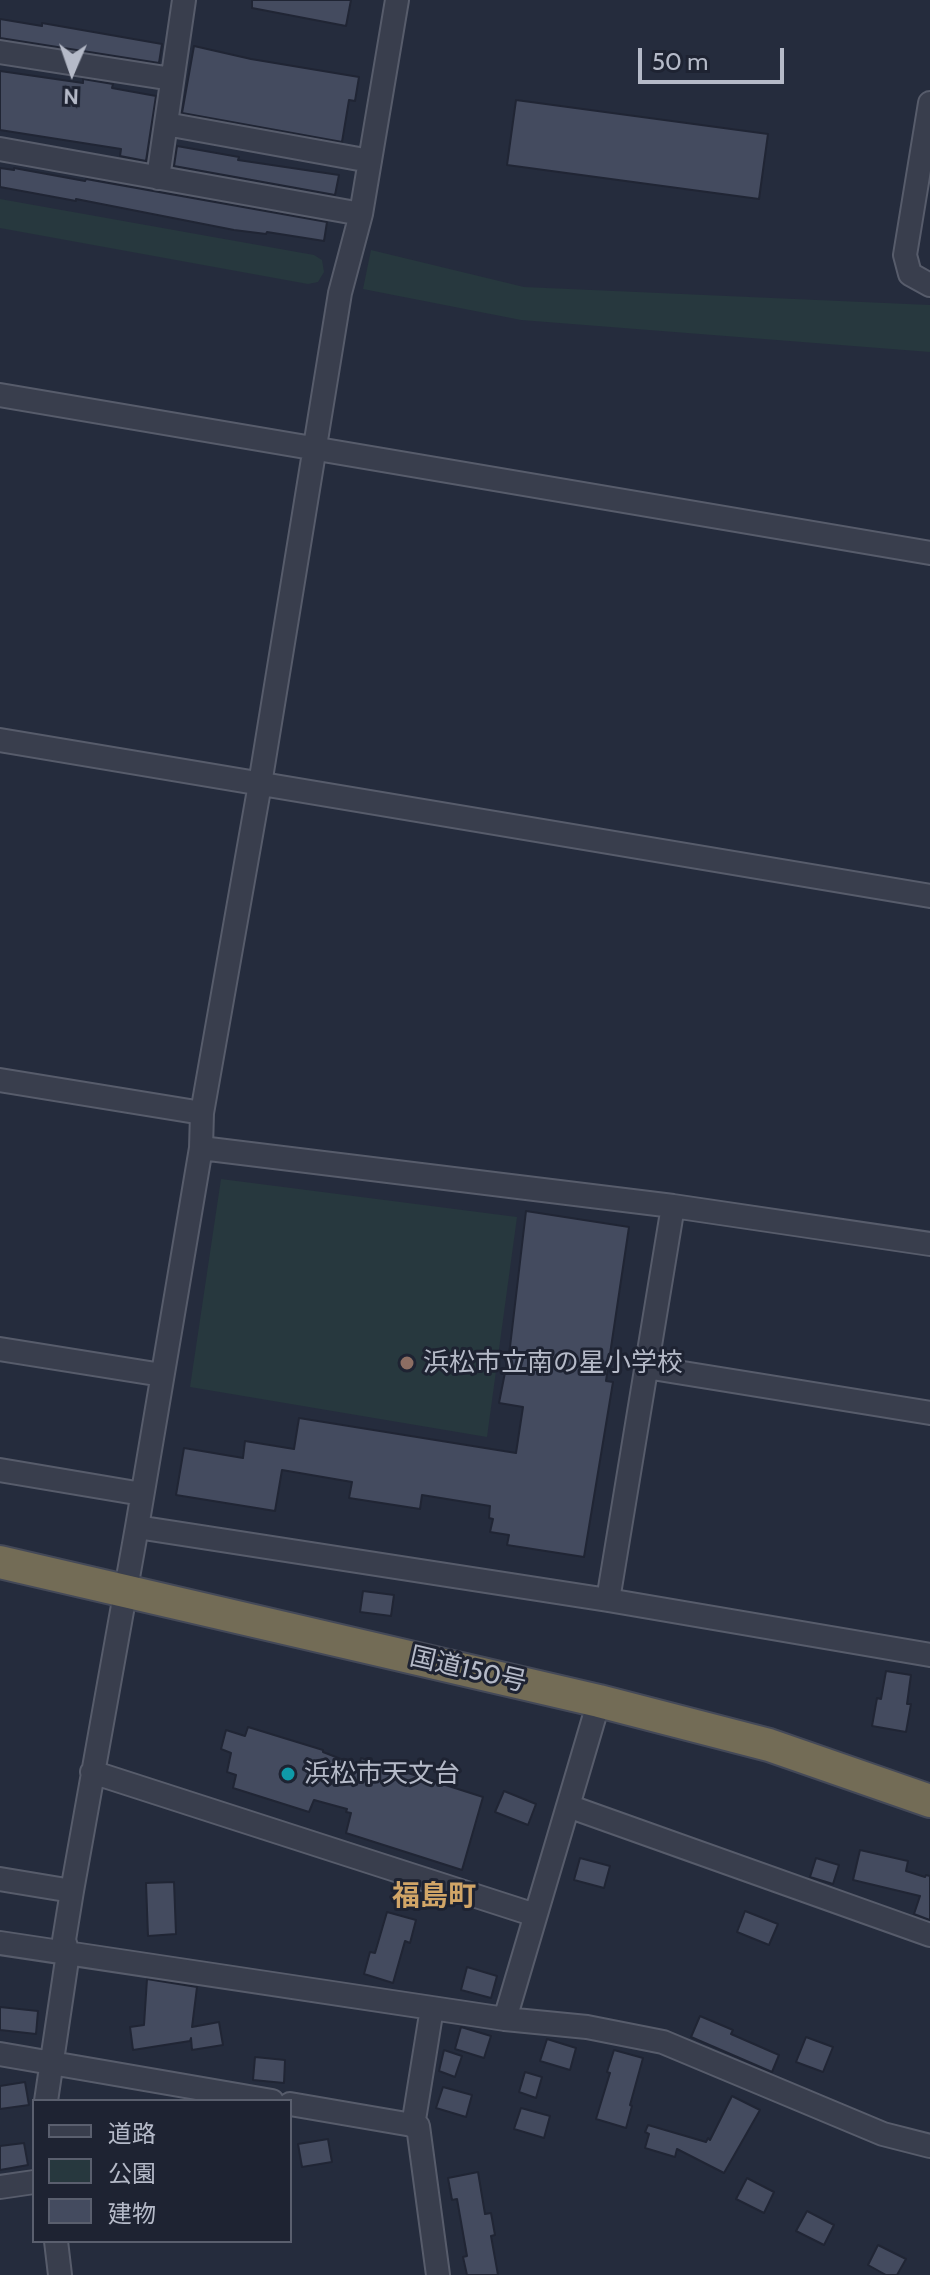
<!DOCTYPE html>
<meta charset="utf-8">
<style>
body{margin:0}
#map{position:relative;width:930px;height:2275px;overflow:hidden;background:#252c3d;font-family:Cabin,"Noto Sans JP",sans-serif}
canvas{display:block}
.legend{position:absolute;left:32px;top:2099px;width:260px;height:144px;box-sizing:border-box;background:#1e2332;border:2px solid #5a5f6e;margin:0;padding:10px 14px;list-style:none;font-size:24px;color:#b5bac8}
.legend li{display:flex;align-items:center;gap:16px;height:40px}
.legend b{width:40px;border:2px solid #5a5f6e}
.north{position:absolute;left:32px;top:32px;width:80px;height:80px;-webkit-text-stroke:6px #1e2332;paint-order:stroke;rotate:182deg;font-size:22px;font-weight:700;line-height:32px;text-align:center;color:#b5bac8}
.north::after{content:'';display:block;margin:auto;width:28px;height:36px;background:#b5bac8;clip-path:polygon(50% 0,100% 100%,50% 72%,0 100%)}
.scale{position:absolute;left:638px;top:48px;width:146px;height:36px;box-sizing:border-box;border:4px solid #b5bac8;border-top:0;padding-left:10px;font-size:24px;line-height:28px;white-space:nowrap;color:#b5bac8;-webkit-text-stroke:6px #1e2332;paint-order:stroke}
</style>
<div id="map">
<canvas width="930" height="2275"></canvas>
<ul class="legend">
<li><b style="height:10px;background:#393e4d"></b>道路</li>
<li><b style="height:22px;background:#27383e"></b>公園</li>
<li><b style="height:22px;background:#444b5f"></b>建物</li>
</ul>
<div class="north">N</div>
<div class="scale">50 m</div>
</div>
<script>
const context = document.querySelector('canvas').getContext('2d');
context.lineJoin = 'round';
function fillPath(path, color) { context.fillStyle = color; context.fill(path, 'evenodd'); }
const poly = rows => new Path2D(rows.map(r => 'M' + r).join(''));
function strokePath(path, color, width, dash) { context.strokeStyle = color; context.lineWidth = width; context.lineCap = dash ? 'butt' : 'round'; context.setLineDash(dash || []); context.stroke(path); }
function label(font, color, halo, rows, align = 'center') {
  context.font = font + ' Cabin,"Noto Sans JP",sans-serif'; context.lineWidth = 6; context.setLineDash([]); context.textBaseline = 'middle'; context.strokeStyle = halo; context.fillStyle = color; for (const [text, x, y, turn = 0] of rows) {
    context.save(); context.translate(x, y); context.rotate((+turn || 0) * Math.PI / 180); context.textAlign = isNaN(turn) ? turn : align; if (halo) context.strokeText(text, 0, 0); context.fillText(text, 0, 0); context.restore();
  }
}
const green = poly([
 [0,199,314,255,322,260,324,272,318,282,308,284,0,228],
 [371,250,524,287,930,305,930,352,521,320,363,289],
 [221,1179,517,1217,487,1437,190,1387]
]);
const building = poly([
 [252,0,351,0,346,26,252,8,252,0],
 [0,19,42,26,42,23,162,44,159,63,0,38,0,19],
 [194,46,251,59,359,77,355,101,349,100,342,142,182,113,194,46],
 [0,71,83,83,83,79,113,84,112,88,156,96,146,161,120,156,121,149,0,130,0,71],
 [516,100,768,134,759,199,507,165,516,100],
 [177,146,239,157,238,160,339,175,335,195,174,166,177,146],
 [0,168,14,170,14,168,85,181,86,179,327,222,324,241,267,232,266,234,234,230,76,199,76,201,0,187,0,168],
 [526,1211,629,1227,606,1381,613,1382,584,1557,507,1545,509,1535,490,1532,493,1519,489,1518,490,1506,422,1495,420,1509,349,1498,352,1482,282,1470,275,1511,176,1495,184,1448,243,1458,245,1441,294,1449,299,1418,516,1453,523,1407,499,1403,510,1347,526,1211],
 [363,1591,394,1595,391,1616,360,1612,363,1591],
 [886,1671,911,1675,907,1704,911,1704,906,1732,872,1726,877,1698,881,1699,886,1671],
 [248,1727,323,1750,323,1752,359,1766,361,1758,483,1797,462,1870,346,1833,351,1813,346,1812,347,1809,314,1800,309,1812,233,1788,236,1775,227,1772,231,1753,221,1749,226,1730,245,1736,248,1727],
 [504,1791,536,1804,528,1825,495,1812,504,1791],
 [860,1850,908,1861,906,1871,925,1877,926,1875,930,1876,930,1920,914,1914,920,1896,853,1880,860,1850],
 [580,1858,610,1866,604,1888,574,1880,580,1858],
 [816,1858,839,1865,833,1884,810,1877,816,1858],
 [174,1882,176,1934,148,1936,146,1883,174,1882],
 [745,1911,778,1924,769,1945,737,1932,745,1911],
 [387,1912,416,1920,410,1943,405,1941,393,1983,364,1974,370,1952,375,1953,387,1912],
 [467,1967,497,1976,491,1998,461,1990,467,1967],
 [147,1979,197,1987,192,2027,219,2022,223,2045,192,2050,191,2038,190,2041,133,2050,130,2027,144,2025,147,1979],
 [0,2007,38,2011,36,2034,0,2030,0,2007],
 [700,2016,733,2030,731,2034,779,2055,772,2072,691,2037,700,2016],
 [461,2027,491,2036,484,2058,455,2049,461,2027],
 [806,2037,833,2047,823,2072,796,2062,806,2037],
 [547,2039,576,2048,570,2070,540,2061,547,2039],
 [444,2050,462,2056,455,2077,439,2071,444,2050],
 [614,2050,643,2058,630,2105,632,2106,626,2128,596,2119,610,2073,607,2072,614,2050],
 [255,2057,285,2060,284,2083,253,2080,255,2057],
 [525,2072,542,2077,536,2098,519,2092,525,2072],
 [25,2082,29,2105,0,2109,0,2086,25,2082],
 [443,2087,472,2095,466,2117,436,2108,443,2087],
 [732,2096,760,2110,724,2173,677,2149,675,2157,645,2148,649,2134,645,2132,648,2125,706,2142,708,2138,710,2140,732,2096],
 [521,2108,550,2116,544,2138,514,2129,521,2108],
 [328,2139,332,2162,302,2167,298,2144,328,2139],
 [24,2143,28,2165,0,2170,0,2146,24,2143],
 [478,2172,485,2214,491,2213,495,2235,491,2236,498,2275,467,2275,463,2257,467,2256,457,2199,452,2200,448,2178,478,2172],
 [747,2178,774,2192,764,2213,736,2199,747,2178],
 [807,2211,834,2225,824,2245,796,2231,807,2211],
 [878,2245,906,2259,897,2275,886,2275,868,2265,878,2245]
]);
const minor = poly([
 [0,52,172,79],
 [930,103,905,255,910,274,930,285],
 [166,124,370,161],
 [0,149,361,214],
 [158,178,184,0],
 [0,395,930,553],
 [0,740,930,896],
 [0,1080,202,1113],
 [201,1148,673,1206,930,1244],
 [0,1349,162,1375],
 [646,1367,930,1413],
 [0,1470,142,1494],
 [137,1527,608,1600,930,1655],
 [608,1600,673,1206],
 [92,1772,535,1915],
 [568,1806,930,1935],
 [0,1879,72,1891],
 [0,1943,505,2019,587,2027,663,2042,883,2134,930,2146],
 [505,2019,599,1701],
 [0,2054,272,2101],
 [46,2101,68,1953,64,1940,72,1891,137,1527,201,1148,202,1113,260,784,340,293,361,214,397,0],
 [290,2104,418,2126,438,2275],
 [413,2126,432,2008],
 [0,2187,34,2182],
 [56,2241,60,2275]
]);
const highway = poly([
 [0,1562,599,1701,769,1745,930,1801]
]);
const markers = [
 [407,1363,8,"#8d6e63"],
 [288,1774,8,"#0f9aa8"]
];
const poiNames = [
 ["浜松市立南の星小学校",423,1363],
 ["浜松市天文台",304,1774]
];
const streetNames = [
 ["国道150号",468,1670,13]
];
const neighbourhoodNames = [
 ["福島町",434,1897]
];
fillPath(green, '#27383e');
fillPath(building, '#444b5f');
strokePath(building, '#202534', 2);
strokePath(minor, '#575c6b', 26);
strokePath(highway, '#444958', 36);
strokePath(minor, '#393e4d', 22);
strokePath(highway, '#736c56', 32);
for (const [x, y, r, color] of markers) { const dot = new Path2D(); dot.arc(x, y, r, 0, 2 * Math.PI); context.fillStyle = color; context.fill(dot); strokePath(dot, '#1e2332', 3); }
label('26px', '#b5bac8', '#1e2332', poiNames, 'left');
label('26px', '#b5bac8', '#1e2332', streetNames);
label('bold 28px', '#d1a567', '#1e2332', neighbourhoodNames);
</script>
